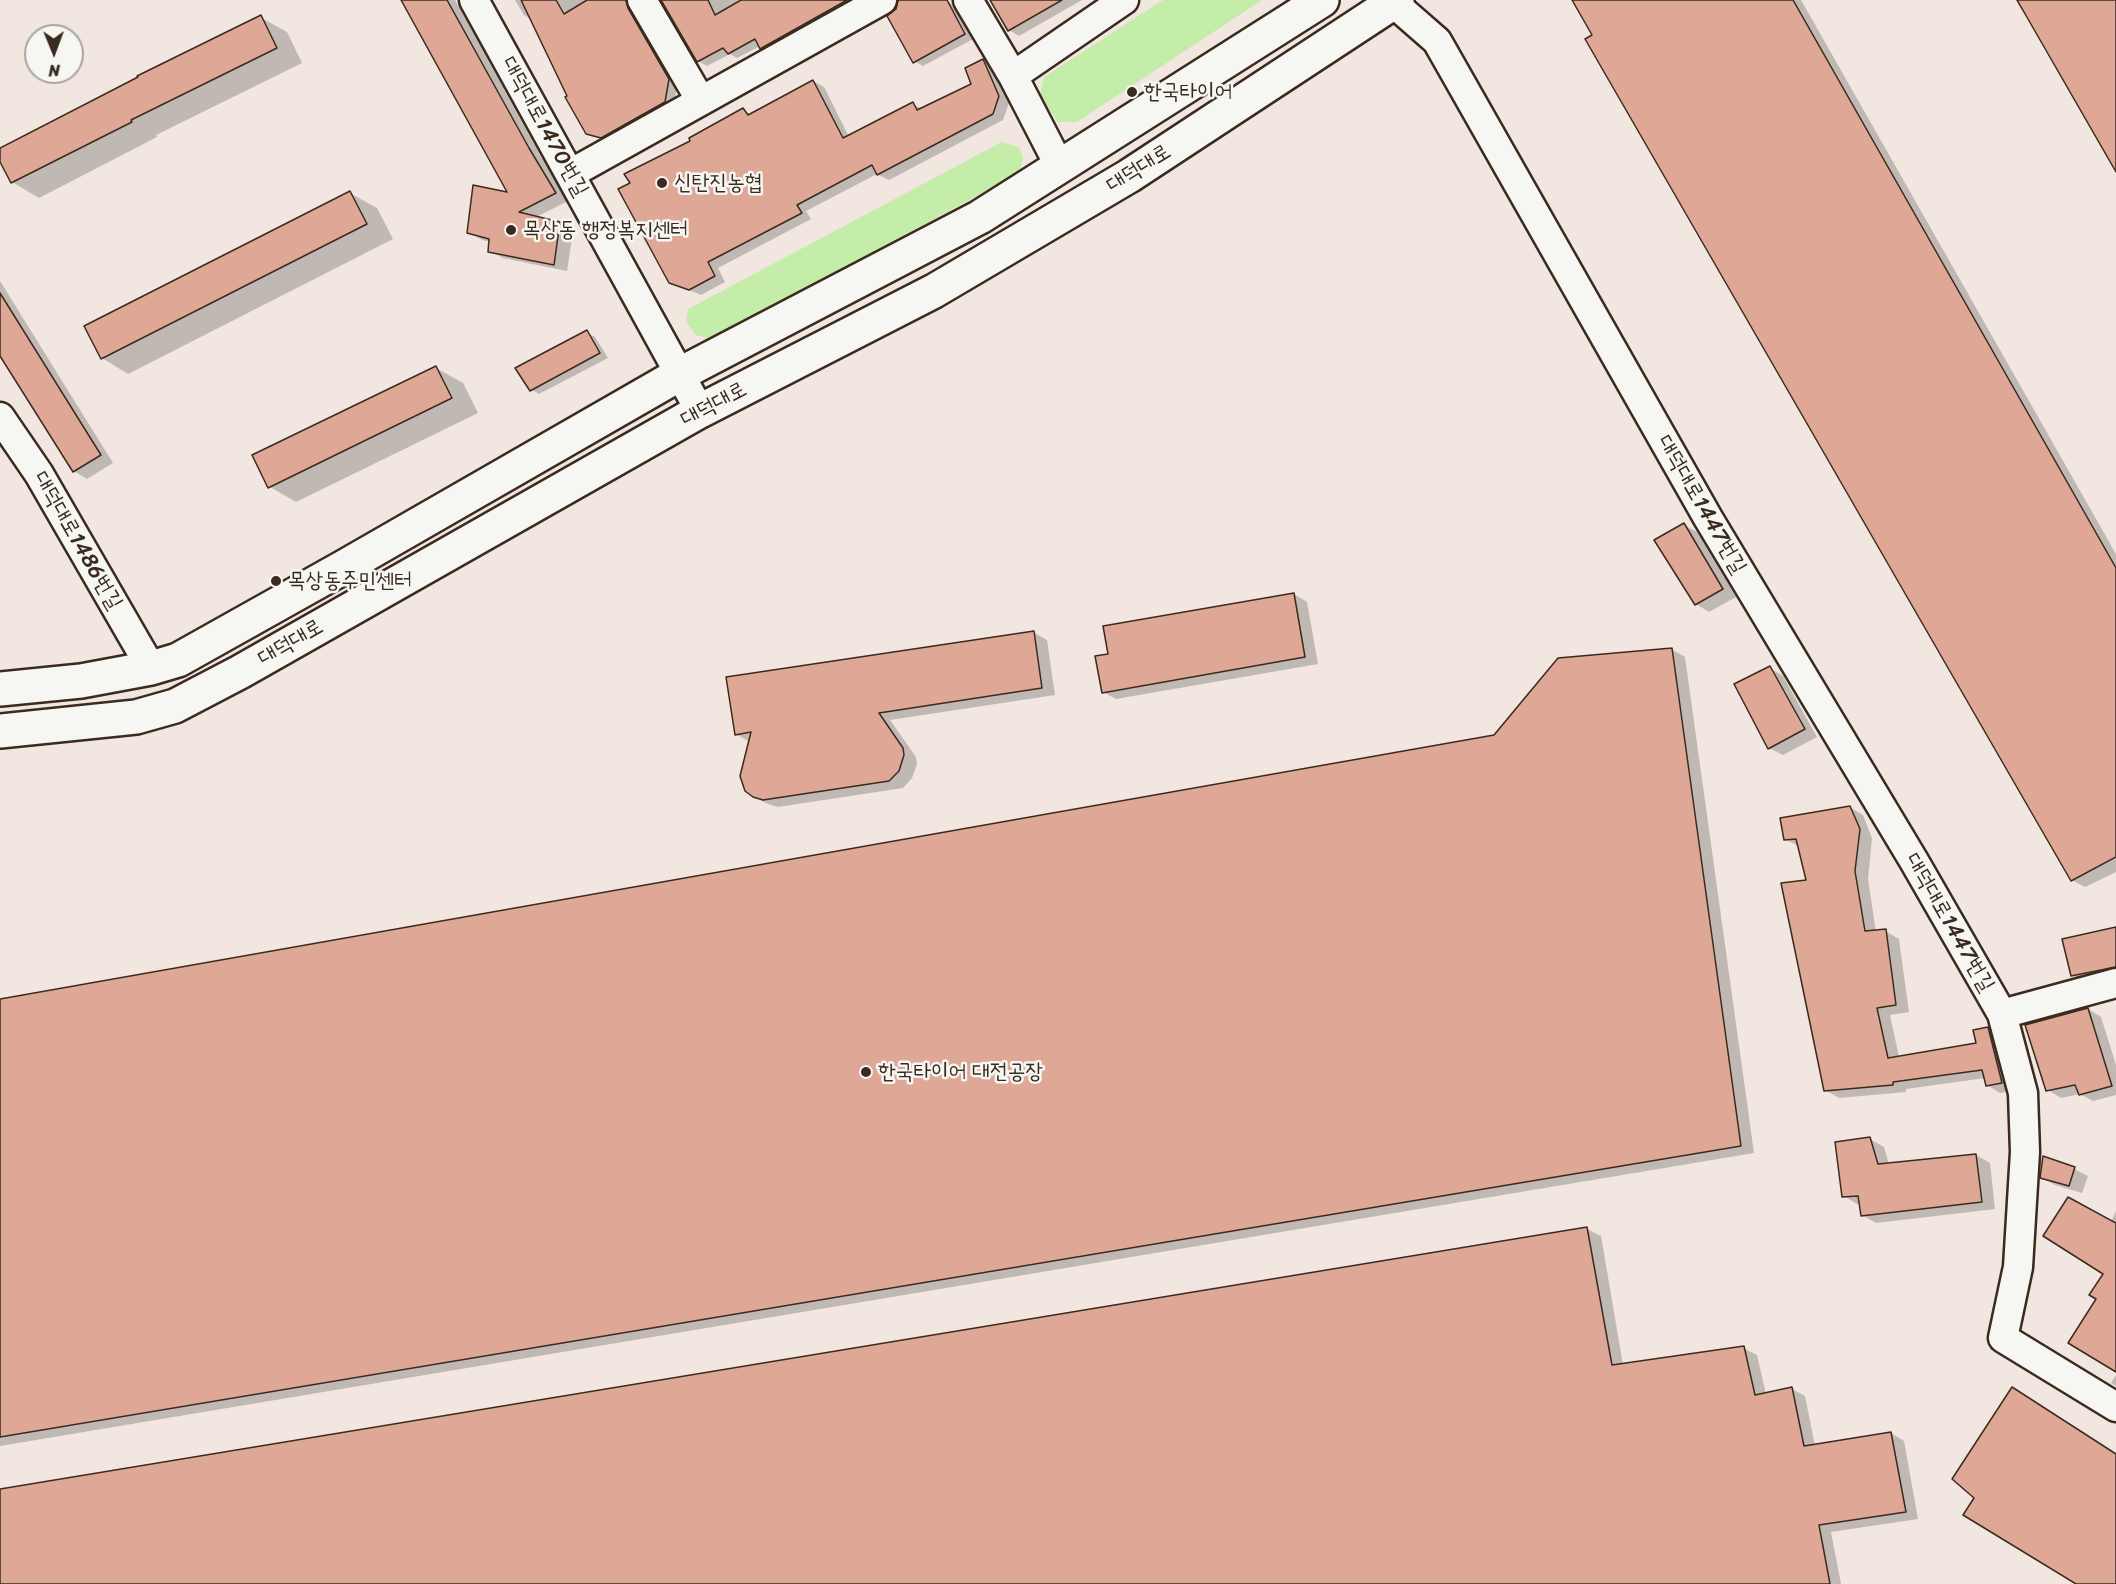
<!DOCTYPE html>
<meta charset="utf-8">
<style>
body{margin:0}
#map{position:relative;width:2116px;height:1584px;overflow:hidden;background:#f1e6e0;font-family:Sriracha,sans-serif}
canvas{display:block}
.north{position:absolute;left:24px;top:24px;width:60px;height:60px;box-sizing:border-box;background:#f6f6f2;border:2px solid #aba49d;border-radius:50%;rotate:179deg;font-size:16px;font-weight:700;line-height:24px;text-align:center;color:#3b2a1e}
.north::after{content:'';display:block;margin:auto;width:21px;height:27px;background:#3b2a1e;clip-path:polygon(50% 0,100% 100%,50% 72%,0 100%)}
</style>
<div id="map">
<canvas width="2116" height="1584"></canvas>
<div class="north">N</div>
</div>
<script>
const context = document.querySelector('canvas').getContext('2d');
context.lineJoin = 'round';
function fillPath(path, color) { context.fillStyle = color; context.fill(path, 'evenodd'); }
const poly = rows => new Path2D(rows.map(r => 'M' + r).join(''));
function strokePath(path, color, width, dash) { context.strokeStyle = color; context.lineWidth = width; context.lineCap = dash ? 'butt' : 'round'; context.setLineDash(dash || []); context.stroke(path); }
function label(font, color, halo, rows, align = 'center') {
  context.font = font + ' Sriracha,"Poor Story",sans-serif'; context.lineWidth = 5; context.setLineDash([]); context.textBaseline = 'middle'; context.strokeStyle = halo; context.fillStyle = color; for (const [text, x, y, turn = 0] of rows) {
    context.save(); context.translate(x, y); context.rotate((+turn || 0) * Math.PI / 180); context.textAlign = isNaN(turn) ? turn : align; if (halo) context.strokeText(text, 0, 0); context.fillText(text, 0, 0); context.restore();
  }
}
const green = poly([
 [1163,0,1262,0,1077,122,1058,122,1040,97,1044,77],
 [1002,142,1019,147,1023,158,1019,173,712,339,696,335,686,322,688,309]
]);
const shadow = poly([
 [402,0,455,0,541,157,568,201,534,218,560,224,573,231,567,271,503,258,490,251,491,242,482,240,469,232,510,194],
 [515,0,622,0,642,33,650,38,677,85,674,107,610,142,587,132,532,20,524,15],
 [662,0,865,0,770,53,760,46,737,58,730,54,707,66,698,61],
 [899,0,946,0,955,6,973,39,923,66,914,61,897,10],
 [992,0,1082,0,1019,36,1009,30],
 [1574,0,1801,0,2116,554,2116,872,2085,887,2072,880],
 [260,17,287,32,302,63,156,135,157,137,39,198,12,182,0,159,0,149],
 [983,61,994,67,1009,103,1003,120,889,180,877,174,806,211,811,219,718,268,725,282,701,295,670,282,692,141,743,110,752,115,813,81,824,87,849,137,913,104,922,109,973,85],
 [350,193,377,208,393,239,128,374,102,358],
 [0,281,113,463,87,479,74,471,0,353],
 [586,332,595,337,608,358,539,394,531,389],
 [436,368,463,383,478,413,296,502,270,487],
 [1684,525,1697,532,1736,597,1709,612,1696,604],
 [1294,594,1307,602,1318,664,1116,699,1103,692,1109,656],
 [1033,632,1047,640,1055,695,890,720,916,757,917,764,912,778,903,788,778,807,768,804,753,796,750,742,736,734],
 [1671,649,1685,657,1754,1153,0,1446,0,1000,1494,736],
 [1770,668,1783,676,1817,737,1783,755,1769,748],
 [1849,807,1863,815,1872,838,1868,879,1876,932,1885,931,1899,939,1909,1012,1890,1015,1899,1057,1978,1044,1988,1028,2001,1036,2015,1090,2000,1093,1987,1085,1985,1078,1906,1089,1906,1092,1839,1098,1825,1090,1807,882,1800,847,1785,839],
 [2116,928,2116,976,2086,982,2072,975],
 [2088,1009,2101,1017,2116,1065,2116,1095,2093,1101,2080,1094,2061,1098,2048,1090],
 [1870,1139,1884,1147,1889,1164,1976,1155,1990,1163,1995,1209,1876,1223,1862,1215,1861,1203,1857,1204,1844,1196],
 [2074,1169,2088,1176,2082,1193,2055,1185,2042,1178],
 [2116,1211,2116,1370,2098,1298,2105,1273,2111,1222],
 [1587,1229,1601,1236,1623,1365,1743,1348,1757,1355,1766,1394,1792,1389,1805,1396,1815,1446,1891,1433,1904,1441,1918,1519,1831,1532,1841,1584,0,1584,0,1491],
 [2116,1375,2116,1386,2111,1383]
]);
const building = poly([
 [401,0,447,0,529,148,556,193,519,212,560,222,554,265,488,252,489,239,467,233,473,185,507,192,401,0],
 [521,0,556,0,564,14,587,0,626,0,628,8,669,79,665,102,601,138,586,134,565,97,567,96,521,0],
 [661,0,708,0,715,15,741,0,847,0,760,49,755,39,728,54,723,48,697,62,661,0],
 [898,0,947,0,965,34,913,63,887,16,896,9,898,0],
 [990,0,1062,0,1008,31,990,0],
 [1572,0,1793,0,2116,568,2116,857,2071,881,1585,39,1592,35,1572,0],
 [2017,0,2116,0,2116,172,2028,19,2017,0],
 [261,15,277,48,131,120,132,122,11,183,0,162,0,148,138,77,137,76,261,15],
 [983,59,999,96,993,114,877,175,872,165,797,205,802,213,708,262,715,276,689,290,669,283,618,189,630,183,624,174,690,141,689,138,743,108,748,115,813,80,843,138,913,102,917,110,971,84,965,68,983,59],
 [350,191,367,224,101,359,84,326,350,191],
 [0,293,101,455,73,472,0,356,0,293],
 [587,330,600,353,530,391,515,368,587,330],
 [436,366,452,398,268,488,252,455,436,366],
 [1684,523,1723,589,1695,605,1654,540,1684,523],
 [1294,593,1305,657,1102,693,1095,656,1108,654,1103,626,1294,593],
 [1034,631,1042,688,879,713,903,748,904,755,899,771,889,781,763,800,753,797,745,791,740,776,751,732,735,735,726,677,1034,631],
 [1672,648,1741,1146,0,1437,0,999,1494,735,1558,658,1672,648],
 [1770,666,1805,729,1768,749,1734,684,1770,666],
 [1850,806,1860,829,1855,871,1865,931,1886,929,1896,1005,1877,1008,1888,1058,1976,1043,1973,1030,1988,1027,2002,1083,1986,1086,1982,1070,1893,1082,1893,1085,1824,1091,1781,883,1806,880,1796,839,1784,840,1780,818,1850,806],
 [2116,927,2116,967,2071,976,2062,939,2116,927],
 [2088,1008,2112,1086,2079,1095,2075,1085,2046,1091,2025,1025,2088,1008],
 [1870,1137,1878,1164,1976,1154,1982,1202,1861,1216,1858,1196,1842,1197,1835,1142,1870,1137],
 [2043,1156,2075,1167,2069,1186,2040,1178,2043,1156],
 [2068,1197,2116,1223,2116,1372,2068,1343,2096,1299,2089,1295,2103,1274,2043,1236,2068,1197],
 [1587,1227,1612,1365,1744,1346,1755,1395,1792,1387,1804,1446,1891,1432,1906,1512,1819,1525,1830,1584,0,1584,0,1489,1587,1227],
 [2012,1387,2116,1454,2116,1584,2076,1584,1963,1515,1974,1498,1952,1479,2012,1387]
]);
const minor = poly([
 [474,0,700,411],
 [642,0,701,101],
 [968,0,1013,76,1060,167],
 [1390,0,1437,41,1708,518,1914,861,2002,1014,2023,1093,2025,1152,2018,1267,2003,1338,2116,1407],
 [1013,76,1124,0],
 [570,174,882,0],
 [0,417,39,474,151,668],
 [2002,1014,2116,983]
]);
const major = poly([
 [0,689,81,681,151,668,178,660,344,567,680,374,980,217,1322,0],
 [0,731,136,717,175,706,240,672,700,411,934,291,1129,176,1397,0]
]);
const markers = [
 [1132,92,6,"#3b2a1e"],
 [662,183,6,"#3b2a1e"],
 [511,230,6,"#3b2a1e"],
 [276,581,6,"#3b2a1e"],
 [866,1072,6,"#3b2a1e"]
];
const poiNames = [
 ["한국타이어",1144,92],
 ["신탄진농협",674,183],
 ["목상동 행정복지센터",523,230],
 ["목상동주민센터",288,581],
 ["한국타이어 대전공장",878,1072]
];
const streetNames = [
 ["대덕대로1470번길",544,127,61],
 ["대덕대로",1139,169,-32],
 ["대덕대로",714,405,-28],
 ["대덕대로1447번길",1701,505,60],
 ["대덕대로1486번길",77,541,60],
 ["대덕대로",291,643,-30],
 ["대덕대로1447번길",1949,923,60]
];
fillPath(green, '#c3eda9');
fillPath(shadow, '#0003');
fillPath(building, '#dfa896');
strokePath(building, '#3b2a1e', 1.5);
strokePath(minor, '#3b2a1e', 33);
strokePath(major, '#3b2a1e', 38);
strokePath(minor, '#f6f6f2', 28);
strokePath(major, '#f6f6f2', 33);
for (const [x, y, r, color] of markers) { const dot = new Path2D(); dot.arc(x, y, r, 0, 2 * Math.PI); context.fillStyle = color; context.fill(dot); strokePath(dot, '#f6f6f2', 2); }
label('22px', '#3b2a1e', '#f6f6f2', poiNames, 'left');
label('22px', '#3b2a1e', '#f6f6f2', streetNames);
</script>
